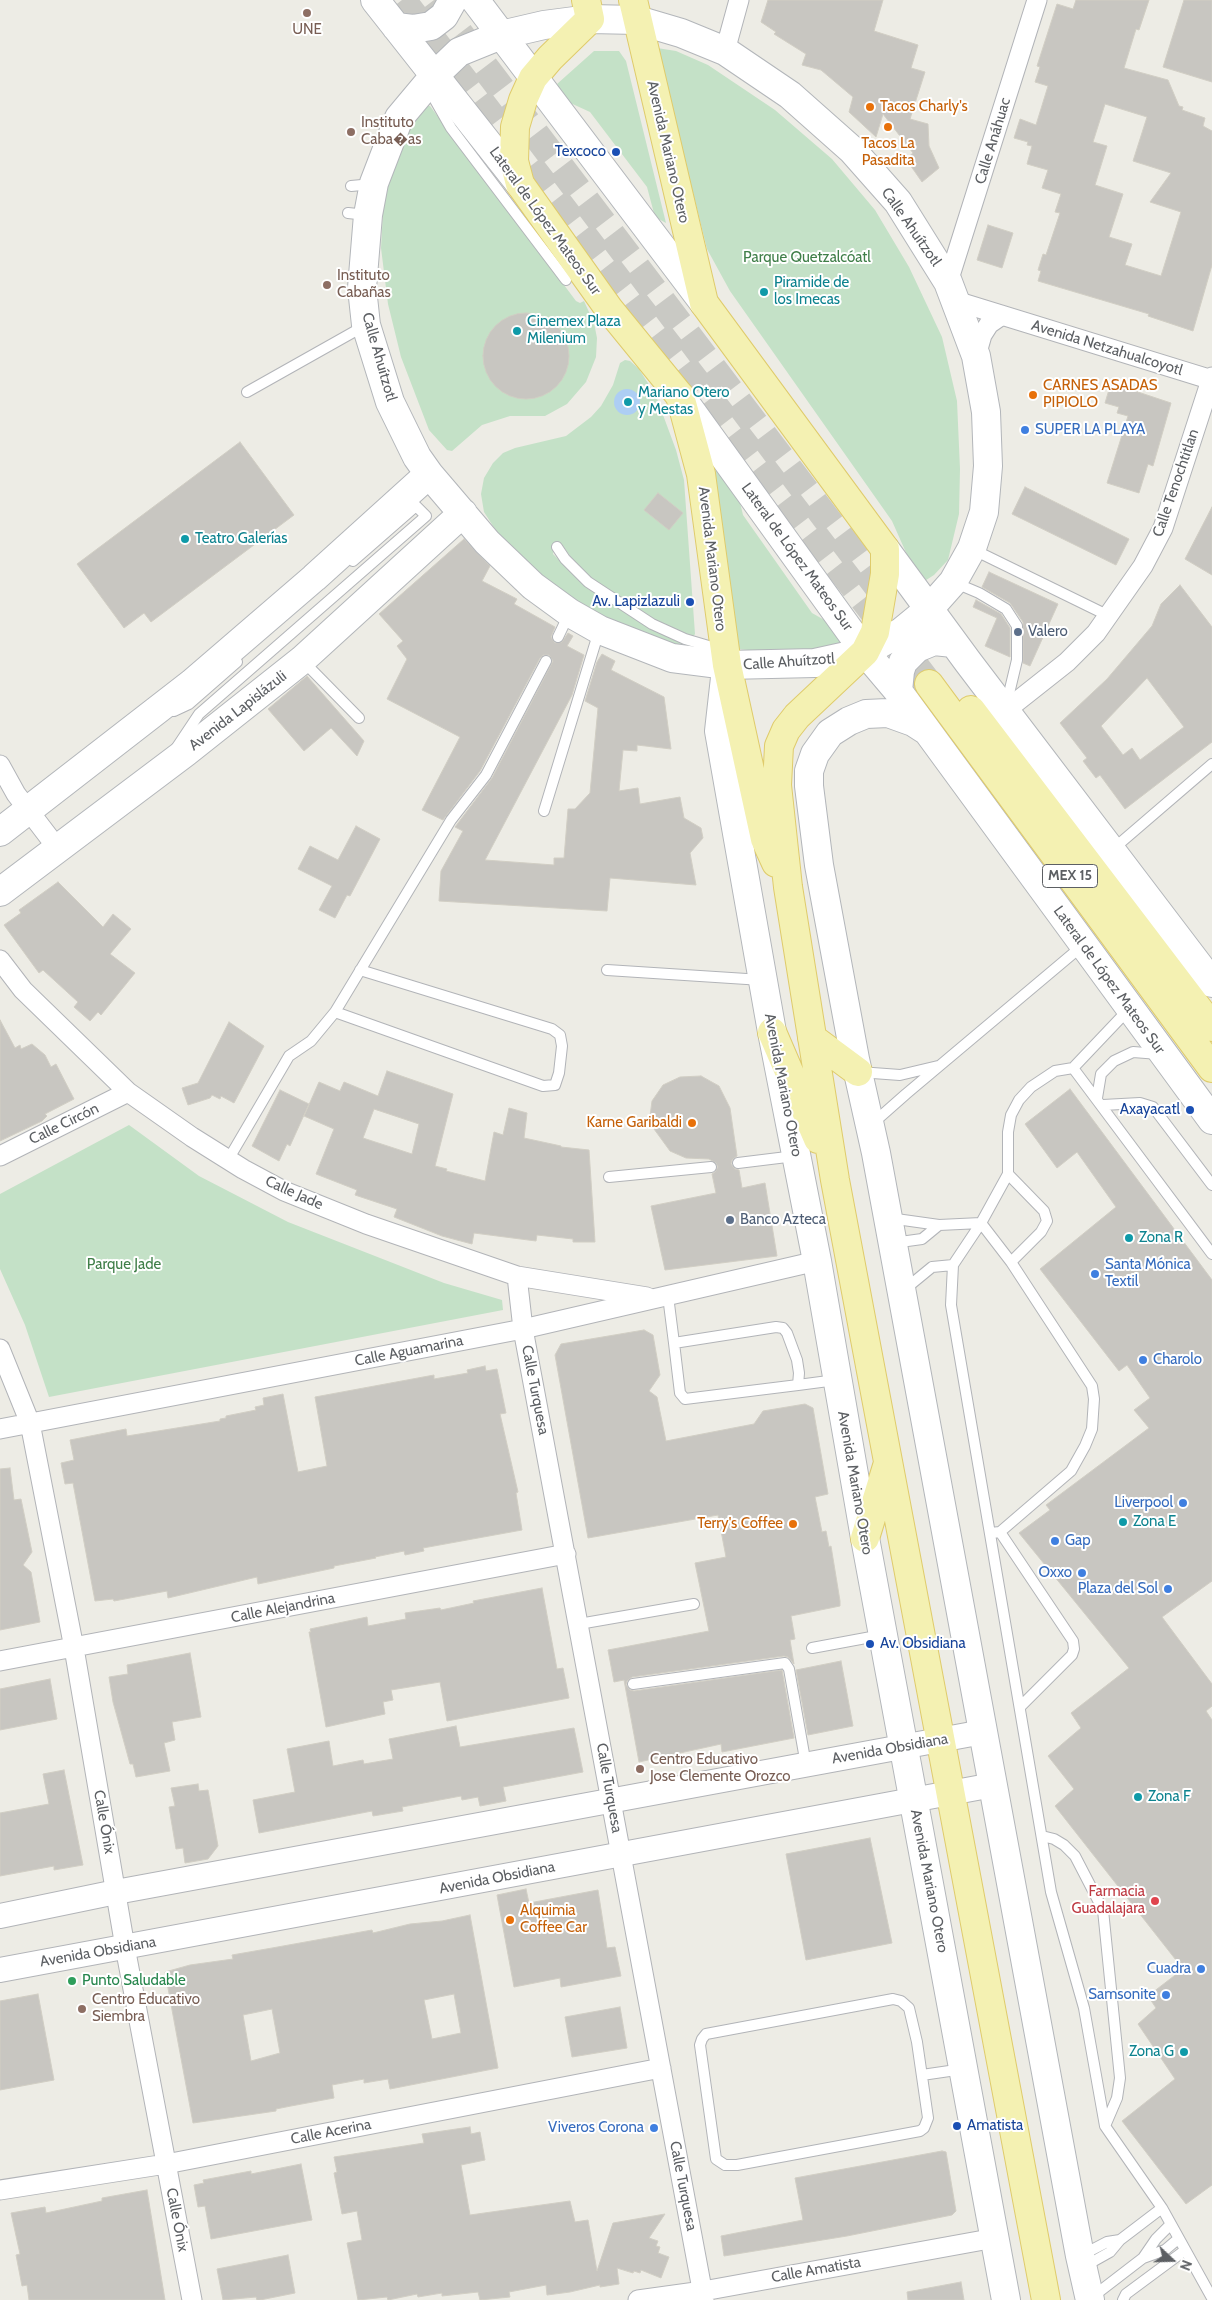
<!DOCTYPE html>
<meta charset="utf-8">
<style>
body{margin:0}
#map{position:relative;width:1212px;height:2300px;overflow:hidden;background:#edece5;font-family:Cabin,sans-serif}
canvas{display:block}
.north{position:absolute;left:1147px;top:2235px;width:50px;height:50px;-webkit-text-stroke:4px #fff;paint-order:stroke;rotate:111deg;font-size:14px;font-weight:700;line-height:20px;text-align:center;color:#5c5f63}
.north::after{content:'';display:block;margin:auto;width:18px;height:22px;background:#5c5f63;clip-path:polygon(50% 0,100% 100%,50% 72%,0 100%)}
</style>
<div id="map">
<canvas width="1212" height="2300"></canvas>
<div class="north">N</div>
</div>
<script>
const context = document.querySelector('canvas').getContext('2d');
context.lineJoin = 'round';
function fillPath(path, color) { context.fillStyle = color; context.fill(path, 'evenodd'); }
const poly = rows => new Path2D(rows.map(r => 'M' + r).join(''));
function strokePath(path, color, width, dash) { context.strokeStyle = color; context.lineWidth = width; context.lineCap = dash ? 'butt' : 'round'; context.setLineDash(dash || []); context.stroke(path); }
function label(font, color, halo, rows, align = 'center') {
  context.font = font + ' Cabin,sans-serif'; context.lineWidth = 4; context.setLineDash([]); context.textBaseline = 'middle'; context.strokeStyle = halo; context.fillStyle = color; for (const [text, x, y, turn = 0] of rows) {
    context.save(); context.translate(x, y); context.rotate((+turn || 0) * Math.PI / 180); context.textAlign = isNaN(turn) ? turn : align; if (halo) context.strokeText(text, 0, 0); context.fillText(text, 0, 0); context.restore();
  }
}
const green = poly([
 [657,48,676,51,708,65,775,110,832,159,875,210,909,267,942,337,957,401,960,469,959,514,948,560,934,575,920,584,892,521,730,291,707,249],
 [594,51,619,51,626,61,666,223,655,217,647,187,590,112,566,101,557,84],
 [425,106,430,106,576,301,580,303,584,301,594,323,597,338,596,357,586,382,567,404,545,416,510,416,482,425,452,451,447,450,429,430,401,357,388,304,381,248,384,193,403,136,416,113],
 [625,360,630,361,639,369,656,396,676,450,684,480,695,634,693,637,686,635,653,619,591,578,575,563,563,546,555,547,553,554,586,586,602,597,650,628,690,644,690,647,667,642,607,620,585,608,544,580,502,540,484,512,481,494,484,478,493,463,503,453,515,448,566,436,591,417,601,406,613,385,620,363],
 [718,469,736,486,743,515,812,613,842,630,846,641,838,648,781,653,737,649,714,472],
 [129,1125,199,1176,288,1222,444,1283,502,1300,503,1310,49,1397,25,1325,0,1269,0,1194]
]);
const water = poly([
 '614 402a13 13 0 1 1 26 0a13 13 0 1 1-26 0Z'
]);
const building = poly([
 [768,0,883,0,874,31,918,45,911,68,925,72,910,119,928,124,929,146,939,168,922,182,906,159,913,153,883,114,876,137,849,112,853,97,821,70,802,65,806,54,774,34,776,32,761,22,768,0],
 [1076,0,1149,0,1139,30,1136,29,1124,68,1168,80,1179,106,1183,107,1182,110,1205,118,1203,126,1212,131,1212,265,1193,331,1148,316,1149,314,1038,281,1041,271,1038,270,1043,254,1046,255,1060,213,1055,212,1061,194,1042,188,1048,170,1027,164,1032,146,1027,145,1028,142,1014,138,1020,119,1036,125,1048,86,1035,82,1040,67,1037,66,1057,4,1073,9,1076,0],
 [1105,104,1147,117,1133,161,1171,173,1150,202,1181,212,1161,276,1125,265,1132,244,1109,237,1123,194,1095,185,1107,146,1093,142,1105,104],
 [1184,0,1212,0,1212,82,1163,67,1184,0],
 [988,225,1013,233,1002,268,977,260,988,225],
 '483 356a43 43 0 1 1 86 0a43 43 0 1 1-86 0Z',
 [1111,383,1171,403,1153,466,1148,464,1139,493,1107,483,1128,416,1117,413,1119,407,1105,403,1111,383],
 [240,442,294,515,151,622,144,613,124,628,77,564,240,442],
 [1025,487,1129,539,1116,565,1012,514,1025,487],
 [658,493,683,513,669,530,644,510,658,493],
 [1212,507,1212,575,1185,559,1212,507],
 [464,539,490,566,482,581,517,599,514,604,555,627,551,637,555,643,562,642,568,633,573,636,567,646,584,655,572,695,485,860,554,865,554,858,564,858,568,809,575,809,590,793,598,708,585,701,597,662,602,654,615,661,611,670,664,697,671,749,637,745,637,751,623,750,619,791,638,788,640,804,680,797,684,818,701,828,703,838,690,853,696,885,610,878,607,911,439,901,441,871,463,831,455,827,492,778,553,661,549,655,543,655,540,658,480,771,443,820,422,810,460,737,387,699,407,659,397,646,403,641,379,614,464,539],
 [989,572,1058,604,1030,666,1023,663,1023,622,1010,603,982,587,989,572],
 [1180,585,1212,627,1212,742,1125,809,1100,775,1096,778,1083,761,1087,758,1060,723,1107,679,1152,626,1161,604,1180,585],
 [1147,678,1184,727,1140,760,1132,748,1123,755,1101,726,1147,678],
 [976,600,1001,614,1010,628,1010,657,985,646,997,618,973,607,976,600],
 [307,676,364,741,357,756,331,728,304,751,268,709,307,676],
 [356,826,380,839,350,896,347,895,335,918,319,910,332,886,298,869,310,846,338,860,356,826],
 [58,882,103,927,113,914,131,929,110,954,135,973,101,1015,98,1012,90,1021,74,1007,78,1002,43,970,39,973,4,925,21,913,19,910,58,882],
 [0,1020,15,1048,20,1045,21,1049,32,1044,45,1055,51,1067,56,1064,74,1099,45,1114,47,1116,42,1121,0,1141,0,1020],
 [229,1022,264,1046,234,1103,221,1096,220,1099,212,1095,210,1098,188,1105,182,1088,198,1083,229,1022],
 [387,1071,453,1094,435,1166,447,1169,446,1171,485,1181,494,1132,503,1135,509,1108,527,1113,524,1138,561,1146,561,1147,589,1150,595,1242,573,1242,573,1239,537,1235,536,1241,474,1233,472,1244,442,1236,394,1217,397,1209,355,1195,357,1190,316,1174,334,1129,304,1116,319,1082,340,1091,344,1082,378,1096,387,1071],
 [374,1109,419,1124,412,1154,363,1138,374,1109],
 [701,1076,719,1086,730,1108,737,1156,732,1160,731,1164,735,1169,739,1170,742,1188,765,1183,777,1256,665,1270,651,1206,716,1193,712,1174,715,1172,718,1167,716,1163,709,1159,686,1158,670,1151,654,1129,650,1116,652,1101,663,1085,680,1077,701,1076],
 [1070,1089,1212,1280,1212,1581,1162,1617,1212,1684,1212,1706,1206,1711,1212,1720,1212,2185,1186,2204,1122,2121,1175,2079,1138,2024,1156,2008,1148,1996,1183,1969,1055,1806,1074,1789,1048,1756,1081,1728,1071,1713,1129,1668,1019,1533,1050,1510,1046,1505,1149,1428,1134,1410,1150,1398,1127,1365,1119,1371,1040,1269,1116,1207,1077,1152,1057,1168,1025,1124,1070,1089],
 [280,1090,309,1104,290,1146,287,1144,279,1161,252,1146,280,1090],
 [644,1330,653,1335,660,1375,649,1391,657,1397,666,1441,754,1424,763,1411,805,1404,813,1408,828,1494,815,1497,822,1532,826,1531,829,1547,831,1546,840,1601,840,1606,791,1616,795,1639,790,1640,794,1664,788,1657,784,1656,632,1677,627,1681,626,1685,630,1690,634,1691,782,1670,794,1738,722,1752,721,1744,639,1762,624,1680,614,1682,608,1650,709,1631,695,1563,726,1557,718,1515,588,1538,555,1355,561,1344,644,1330],
 [485,1366,486,1371,497,1369,506,1413,500,1414,518,1492,516,1493,522,1530,423,1548,424,1551,405,1555,404,1551,375,1557,376,1558,334,1566,334,1568,258,1584,257,1577,168,1598,167,1591,114,1601,113,1599,95,1601,73,1483,65,1484,61,1463,74,1460,70,1440,126,1429,127,1436,220,1421,220,1419,226,1418,226,1416,256,1410,255,1407,264,1405,263,1398,283,1394,298,1472,327,1466,315,1397,434,1375,434,1379,468,1373,467,1370,485,1366],
 [10,1468,14,1500,21,1499,32,1552,23,1565,31,1572,40,1622,0,1630,0,1469,10,1468],
 [542,1588,557,1669,563,1668,569,1698,447,1721,440,1682,391,1690,393,1700,383,1702,385,1714,326,1727,309,1632,311,1632,310,1629,367,1617,368,1626,406,1619,405,1613,440,1608,441,1610,474,1603,473,1601,542,1588],
 [190,1653,201,1717,172,1722,175,1740,164,1743,170,1771,136,1777,133,1764,130,1764,113,1702,109,1677,128,1674,127,1665,190,1653],
 [841,1661,853,1726,808,1735,796,1670,841,1661],
 [50,1679,57,1719,0,1730,0,1689,50,1679],
 [456,1726,460,1747,574,1728,583,1772,503,1787,506,1801,480,1806,478,1797,462,1800,461,1796,402,1807,403,1811,373,1816,372,1811,259,1833,253,1800,295,1792,287,1749,329,1741,333,1766,363,1760,364,1764,393,1759,389,1739,456,1726],
 [64,1770,83,1865,54,1870,54,1866,0,1876,0,1813,49,1804,43,1774,64,1770],
 [198,1784,199,1791,208,1790,218,1846,208,1859,185,1863,183,1848,176,1849,169,1807,175,1806,171,1788,198,1784],
 [870,1838,892,1943,806,1960,786,1854,870,1838],
 [526,1889,529,1903,598,1890,607,1948,615,1947,621,1976,561,1987,560,1978,514,1987,497,1895,526,1889],
 [470,1915,498,2068,390,2089,388,2079,364,2083,364,2079,332,2085,334,2098,291,2106,276,2109,276,2111,193,2123,165,1972,190,1965,233,1959,232,1955,272,1948,372,1930,373,1933,410,1924,442,1921,470,1915],
 [454,1994,461,2033,432,2039,424,2000,454,1994],
 [272,2009,280,2053,251,2061,243,2015,272,2009],
 [38,1994,54,2080,0,2090,0,2001,38,1994],
 [620,2007,627,2048,572,2057,565,2017,620,2007],
 [470,2127,471,2134,480,2132,485,2160,461,2165,470,2215,570,2201,575,2222,588,2220,597,2271,613,2223,665,2214,649,2238,658,2241,656,2246,660,2247,658,2253,669,2257,661,2278,641,2270,640,2273,634,2271,633,2273,617,2268,619,2284,600,2287,600,2285,570,2292,547,2295,546,2285,509,2292,510,2297,480,2300,478,2292,442,2296,442,2293,418,2297,417,2294,388,2300,387,2297,358,2300,347,2243,362,2240,357,2211,342,2214,334,2173,337,2172,334,2157,424,2143,422,2134,470,2127],
 [942,2151,946,2152,956,2211,952,2215,847,2236,724,2256,721,2236,803,2220,795,2178,942,2151],
 [301,2164,312,2220,211,2239,205,2206,198,2207,194,2185,204,2183,203,2180,251,2171,251,2174,301,2164],
 [147,2190,165,2300,29,2300,27,2285,22,2286,16,2255,20,2254,11,2213,45,2207,46,2213,102,2201,102,2198,147,2190],
 [288,2255,295,2293,260,2300,257,2300,256,2297,223,2300,217,2269,288,2255],
 [961,2282,964,2300,908,2300,907,2292,961,2282]
]);
const primaryTunnel = poly([
 [402,0,929,684],
 [434,0,879,588]
]);
const service = poly([
 [435,86,435,100,451,128,566,280],
 [351,186,373,184],
 [348,213,367,215],
 [247,392,366,325],
 [557,547,565,559,588,582,652,624,685,639,722,650],
 [972,549,1109,616],
 [953,582,979,593,1006,609,1017,626,1017,660,1006,706],
 [558,637,569,614],
 [303,661,359,718],
 [174,711,189,704,237,662],
 [177,747,199,714,426,516,416,506,353,561],
 [544,811,599,631],
 [1112,850,1212,764],
 [607,970,762,980],
 [335,1012,543,1086,555,1085,559,1073,562,1046,560,1035,552,1029,360,970],
 [1073,1068,1129,1009],
 [859,1072,900,1075,938,1066],
 [1097,1098,1101,1074,1114,1061,1133,1052,1159,1054],
 [1103,1105,1140,1103,1153,1107,1212,1185],
 [872,1124,906,1094,1082,946],
 [228,1160,289,1056,311,1041,335,1012,451,820,486,775,546,661],
 [738,1163,795,1156],
 [1008,1174,1044,1211,1047,1221,1041,1232,1011,1262],
 [609,1177,711,1167],
 [889,1218,939,1225,981,1223,1011,1262,1092,1386,1094,1399,1092,1429,1085,1446,1071,1471,1000,1532,990,1533],
 [893,1243,922,1239,939,1225],
 [1212,1254,1073,1068,1055,1071,1031,1087,1019,1100,1011,1115,1008,1132,1008,1174,981,1223,953,1265,951,1305,1051,1892,1084,2008,1105,2126,1162,2208,1212,2298],
 [904,1290,932,1267,953,1265],
 [668,1296,674,1343,680,1393,685,1399,798,1385,799,1373,797,1360,787,1333,783,1328,776,1327,674,1343],
 [798,1385,836,1380],
 [1000,1532,1073,1641,1074,1649,1072,1655,1020,1707],
 [579,1624,694,1604],
 [812,1648,882,1635],
 [633,1684,785,1663,789,1669,806,1765],
 [1042,1836,1054,1839,1064,1845,1075,1856,1103,1910,1120,2078,1117,2098,1105,2126],
 [893,1999,901,2001,909,2008,917,2042,928,2118,924,2128,920,2131,737,2165,725,2165,716,2159,700,2045,702,2039,706,2034,893,1999],
 [922,2075,963,2069],
 [1082,2255,1107,2242,1120,2240],
 [1143,2258,1165,2250,1178,2239],
 [1085,2266,1110,2252,1120,2240,1162,2208],
 [1091,2298,1143,2258,1156,2239,1170,2225],
 [1123,2300,1126,2294,1184,2251]
]);
const minor = poly([
 [725,51,739,0],
 [948,282,1037,0],
 [956,301,1212,380],
 [976,356,982,335,989,324,1002,315],
 [1005,711,1067,662,1096,633,1143,566,1163,528,1212,377],
 [0,765,16,794,58,849],
 [0,960,23,990,128,1092,192,1137,243,1169,284,1191,366,1224,517,1276,647,1297],
 [0,1156,128,1092],
 [517,1276,523,1329,704,2300],
 [0,1349,30,1423,74,1648,125,1947,192,2300],
 [0,1429,523,1329,817,1261],
 [0,1661,566,1554],
 [0,2190,166,2164,661,2068],
 [638,2300,703,2291,995,2238]
]);
const tertiary = poly([
 [0,1916,116,1892,983,1732],
 [0,1970,993,1785]
]);
const secondary = poly([
 [375,0,520,184],
 [475,0,704,303],
 [590,19,637,20,681,33,725,51,790,95,852,150,898,202,948,282,976,356,986,412,988,466,984,512,972,548,953,582,929,609,901,632,865,652,815,663,727,665,672,658,600,630,570,613,533,586,487,542,429,474,417,457,390,402,366,325,362,288,368,215,374,183,399,118,435,75,459,52,501,35,544,25,590,19],
 [396,27,413,29,431,26,444,16,453,0],
 [681,397,865,652,898,691,1212,1120],
 [885,549,968,662,1212,983],
 [726,669,719,731,772,1032,817,1261,865,1538,1006,2300],
 [898,691,900,671,903,662,917,648,934,641,953,643],
 [927,731,913,722,888,713,866,714,849,721,830,733,815,754,809,771,809,786,819,865,855,1059,876,1153,1080,2256,1090,2300],
 [0,832,192,683,314,578,429,474],
 [0,892,186,752,302,660,463,513]
]);
const primary = poly([
 [586,0,590,19,550,58,533,78,523,100,515,127,514,161,520,184,609,309,680,396,701,474,727,665,765,839,776,863],
 [633,0,704,303,885,549,885,574,875,632,865,652,797,716,786,730,779,746,777,785,788,887,835,1180,1046,2300],
 [929,684,1212,1068],
 [971,710,1212,1027],
 [772,1032,818,1139],
 [812,1038,858,1072],
 [865,1538,888,1463]
]);
const markers = [
 [307,13,5,"#8d6e63"],
 [870,107,5,"#e8710a"],
 [888,127,5,"#e8710a"],
 [351,132,5,"#8d6e63"],
 [616,152,5,"#1a4fb4"],
 [327,285,5,"#8d6e63"],
 [764,292,5,"#0f9aa8"],
 [517,331,5,"#0f9aa8"],
 [1033,395,5,"#e8710a"],
 [628,402,5,"#0f9aa8"],
 [1025,430,5,"#3f7fe0"],
 [185,539,5,"#0f9aa8"],
 [690,602,5,"#1a4fb4"],
 [1018,632,5,"#5c6f8a"],
 [1190,1110,5,"#1a4fb4"],
 [692,1123,5,"#e8710a"],
 [730,1220,5,"#5c6f8a"],
 [1129,1238,5,"#0f9aa8"],
 [1095,1274,5,"#3f7fe0"],
 [1143,1360,5,"#3f7fe0"],
 [1183,1503,5,"#3f7fe0"],
 [1123,1522,5,"#0f9aa8"],
 [793,1524,5,"#e8710a"],
 [1055,1541,5,"#3f7fe0"],
 [1082,1573,5,"#3f7fe0"],
 [1168,1589,5,"#3f7fe0"],
 [870,1644,5,"#1a4fb4"],
 [640,1769,5,"#8d6e63"],
 [1138,1797,5,"#0f9aa8"],
 [1155,1901,5,"#e0444e"],
 [510,1920,5,"#e8710a"],
 [1201,1969,5,"#3f7fe0"],
 [72,1981,5,"#2e9e5b"],
 [1166,1995,5,"#3f7fe0"],
 [82,2009,5,"#8d6e63"],
 [1184,2052,5,"#0f9aa8"],
 [957,2126,5,"#1a4fb4"],
 [654,2128,5,"#3f7fe0"]
];
const shields = [
 [1070,876,55]
];
const shieldNames = [
 ["MEX 15",1070,876]
];
const educationNames = [
 ["UNE",307,30,"center"],
 ["Instituto",361,123],
 ["Caba�as",361,140],
 ["Instituto",337,276],
 ["Cabañas",337,293],
 ["Centro Educativo",650,1760],
 ["Jose Clemente Orozco",650,1777],
 ["Centro Educativo",92,2000],
 ["Siembra",92,2017]
];
const foodNames = [
 ["Tacos Charly's",880,107],
 ["Tacos La",888,144,"center"],
 ["Pasadita",888,161,"center"],
 ["CARNES ASADAS",1043,386],
 ["PIPIOLO",1043,403],
 ["Karne Garibaldi",682,1123,"right"],
 ["Terry's Coffee",783,1524,"right"],
 ["Alquimia",520,1911],
 ["Coffee Car",520,1928]
];
const streetNames = [
 ["Calle Anáhuac",993,141,-73],
 ["Avenida Mariano Otero",668,152,77],
 ["Lateral de López Mateos Sur",545,221,54],
 ["Calle Ahuítzotl",911,227,55],
 ["Avenida Netzahualcoyotl",1107,348,17],
 ["Calle Ahuítzotl",379,357,74],
 ["Calle Tenochtitlan",1176,483,-71],
 ["Lateral de López Mateos Sur",797,557,54],
 ["Avenida Mariano Otero",712,559,83],
 ["Calle Ahuítzotl",789,662,-4],
 ["Avenida Lapislázuli",238,711,-38],
 ["Lateral de López Mateos Sur",1109,980,54],
 ["Avenida Mariano Otero",783,1085,79],
 ["Calle Circón",64,1124,-26],
 ["Calle Jade",294,1193,24],
 ["Calle Aguamarina",409,1351,-11],
 ["Calle Turquesa",535,1390,79],
 ["Avenida Mariano Otero",855,1483,80],
 ["Calle Alejandrina",283,1608,-11],
 ["Avenida Obsidiana",890,1749,-10],
 ["Calle Turquesa",609,1788,80],
 ["Calle Ónix",104,1822,80],
 ["Avenida Obsidiana",497,1878,-11],
 ["Avenida Mariano Otero",929,1881,79],
 ["Avenida Obsidiana",98,1952,-10],
 ["Calle Acerina",331,2132,-11],
 ["Calle Turquesa",683,2186,79],
 ["Calle Ónix",177,2220,79],
 ["Calle Amatista",816,2270,-10]
];
const transitNames = [
 ["Texcoco",606,152],
 ["Av. Lapizlazuli",680,602],
 ["Axayacatl",1180,1110],
 ["Av. Obsidiana",880,1644,"left"],
 ["Amatista",967,2126,"left"]
];
const parkNames = [
 ["Parque Quetzalcóatl",807,258],
 ["Parque Jade",124,1265]
];
const cultureNames = [
 ["Piramide de",774,283],
 ["los Imecas",774,300],
 ["Cinemex Plaza",527,322],
 ["Milenium",527,339],
 ["Mariano Otero",638,393],
 ["y Mestas",638,410],
 ["Teatro Galerías",195,539],
 ["Zona R",1139,1238],
 ["Zona E",1133,1522],
 ["Zona F",1148,1797],
 ["Zona G",1174,2052,"right"]
];
const shopNames = [
 ["SUPER LA PLAYA",1035,430,"left"],
 ["Santa Mónica",1105,1265,"left"],
 ["Textil",1105,1282,"left"],
 ["Charolo",1153,1360,"left"],
 ["Liverpool",1173,1503],
 ["Gap",1065,1541,"left"],
 ["Oxxo",1072,1573],
 ["Plaza del Sol",1158,1589],
 ["Cuadra",1191,1969],
 ["Samsonite",1156,1995],
 ["Viveros Corona",644,2128]
];
const serviceNames = [
 ["Valero",1028,632],
 ["Banco Azteca",740,1220]
];
const healthNames = [
 ["Farmacia",1145,1892],
 ["Guadalajara",1145,1909]
];
const leisureNames = [
 ["Punto Saludable",82,1981]
];
fillPath(green, '#c4e1c7');
fillPath(water, '#adcef4');
fillPath(building, '#c8c6c1');
strokePath(building, '#d1cec4', 1);
strokePath(primaryTunnel, '#c9c9c4', 28, [28, 14]);
strokePath(service, '#b2b4b8', 12);
strokePath(minor, '#b2b4b8', 21);
strokePath(tertiary, '#b2b4b8', 26);
strokePath(secondary, '#b3b6ba', 30);
strokePath(primary, '#dfcb6b', 30);
strokePath(service, '#fff', 10);
strokePath(minor, '#fff', 19);
strokePath(tertiary, '#fff', 24);
strokePath(secondary, '#fff', 28);
strokePath(primary, '#f4f1b2', 28);
for (const [x, y, r, color] of markers) { const dot = new Path2D(); dot.arc(x, y, r, 0, 2 * Math.PI); context.fillStyle = color; context.fill(dot); strokePath(dot, '#fff', 2); }
for (const [x, y, w] of shields) { const box = new Path2D(); box.roundRect(x - w / 2, y - 11.5, w, 23, 4); context.fillStyle = '#fff'; context.fill(box); strokePath(box, '#5c5f63', 1); }
label('bold 14px', '#5c5f63', null, shieldNames);
label('15px', '#785e54', '#fff', educationNames, 'left');
label('15px', '#c56008', '#fff', foodNames, 'left');
label('15px', '#5c5f63', '#fff', streetNames);
label('15px', '#164399', '#fff', transitNames, 'right');
label('15px', '#407f49', '#fff', parkNames);
label('15px', '#0d838f', '#fff', cultureNames, 'left');
label('15px', '#366cbe', '#fff', shopNames, 'right');
label('15px', '#4e5e75', '#fff', serviceNames, 'left');
label('15px', '#be3a42', '#fff', healthNames, 'right');
label('15px', '#27864d', '#fff', leisureNames, 'left');
</script>
